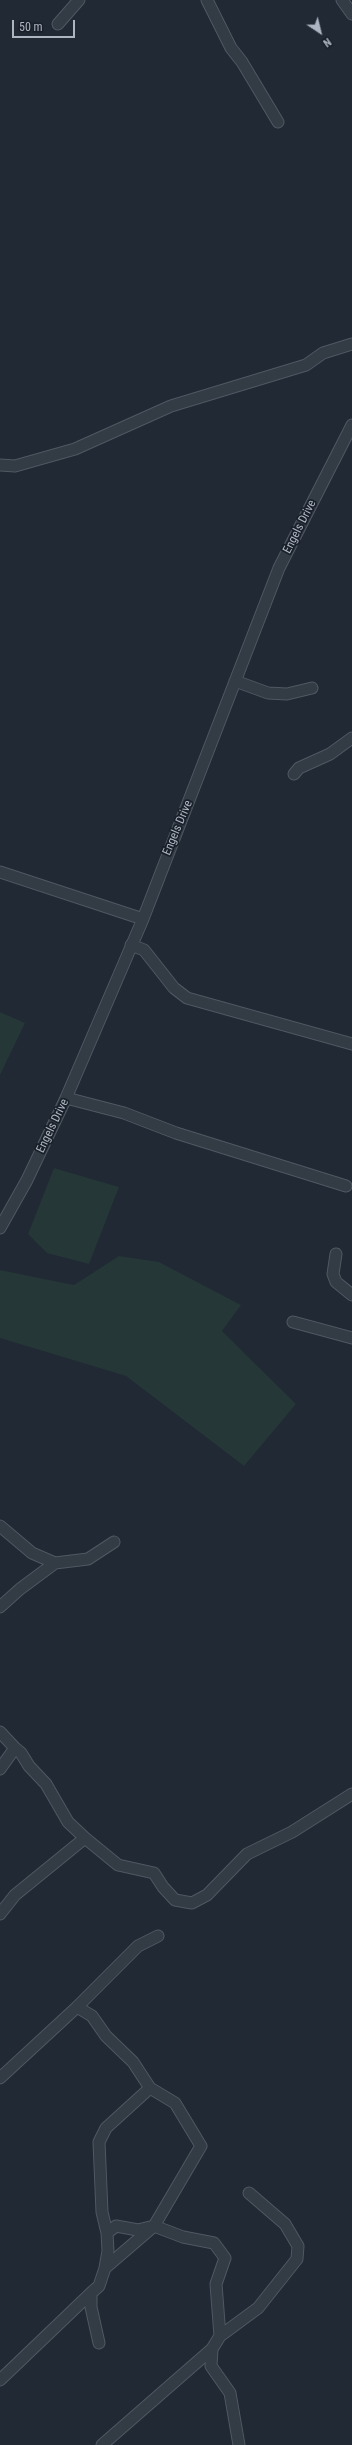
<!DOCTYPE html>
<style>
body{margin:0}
#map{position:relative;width:352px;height:2445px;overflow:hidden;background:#202934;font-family:"Roboto Condensed",sans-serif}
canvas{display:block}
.north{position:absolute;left:300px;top:12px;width:40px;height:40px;-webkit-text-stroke:3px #192029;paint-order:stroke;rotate:145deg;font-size:11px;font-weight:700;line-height:16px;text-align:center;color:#adb5c2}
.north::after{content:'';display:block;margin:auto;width:14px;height:18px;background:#adb5c2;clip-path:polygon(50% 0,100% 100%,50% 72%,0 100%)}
.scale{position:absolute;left:12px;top:20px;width:63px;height:18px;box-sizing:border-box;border:2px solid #adb5c2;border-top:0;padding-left:5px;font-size:12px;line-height:14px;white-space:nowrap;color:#adb5c2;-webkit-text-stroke:3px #192029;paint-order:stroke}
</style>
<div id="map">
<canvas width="352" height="2445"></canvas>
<div class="north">N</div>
<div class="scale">50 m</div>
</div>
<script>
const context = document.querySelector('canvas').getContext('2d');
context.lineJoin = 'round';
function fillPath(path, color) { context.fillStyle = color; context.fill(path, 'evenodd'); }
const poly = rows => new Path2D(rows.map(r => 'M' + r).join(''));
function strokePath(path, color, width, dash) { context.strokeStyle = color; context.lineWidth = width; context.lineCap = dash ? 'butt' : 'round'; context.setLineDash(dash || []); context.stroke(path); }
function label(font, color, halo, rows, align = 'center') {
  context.font = font + ' "Roboto Condensed",sans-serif'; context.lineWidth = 3.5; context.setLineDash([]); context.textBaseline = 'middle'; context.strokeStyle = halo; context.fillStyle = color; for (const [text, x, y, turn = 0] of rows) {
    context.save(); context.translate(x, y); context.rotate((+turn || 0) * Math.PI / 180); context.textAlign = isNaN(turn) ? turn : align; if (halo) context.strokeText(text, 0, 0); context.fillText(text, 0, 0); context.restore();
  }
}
const green = poly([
 [0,1012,25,1023,0,1075],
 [54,1168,119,1187,89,1264,47,1253,28,1234],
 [119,1256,159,1262,241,1305,222,1331,296,1404,244,1466,126,1376,0,1338,0,1270,74,1285]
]);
const minor = poly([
 [207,0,231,48,242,62,278,122],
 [342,0,352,14],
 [58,24,79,0],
 [0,465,15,466,75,449,171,406,306,365,323,353,352,344],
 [235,681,268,693,287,694,312,688],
 [294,774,299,768,330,754,352,738],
 [0,872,143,919],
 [131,945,144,950,174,988,187,998,352,1044],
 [66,1098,124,1113,176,1133,346,1186],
 [0,1228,27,1180,66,1098,143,919,279,568,352,425],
 [336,1254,333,1274,336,1282,352,1295],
 [293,1322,352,1338],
 [0,1526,32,1553,55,1563],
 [0,1607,20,1589,55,1563,88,1559,114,1542],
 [0,1732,15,1748],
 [0,1769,15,1748,21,1753,29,1766,46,1784,68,1822,85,1838,15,1895,0,1914],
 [85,1838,118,1865,154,1873,163,1887,175,1900,192,1903,207,1895,247,1854,292,1832,352,1794],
 [0,2078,77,2007],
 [107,2233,116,2226,138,2230,154,2226,183,2237,214,2243,225,2258,216,2284,220,2336,212,2349,211,2366,230,2393,239,2445],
 [105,2268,154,2226,201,2146,175,2103,150,2088,133,2062,106,2036,92,2016,77,2007,138,1946,158,1936],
 [220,2336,258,2308,297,2259,298,2246,285,2224,249,2193],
 [99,2343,91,2307,91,2293,99,2286,105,2268,108,2251,107,2233,102,2212,99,2142,106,2128,150,2088],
 [0,2380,91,2293],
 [102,2445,212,2349]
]);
const streetNames = [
 ["Engels Drive",300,527,-63],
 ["Engels Drive",178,828,-67],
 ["Engels Drive",53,1126,-64]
];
fillPath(green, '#253737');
strokePath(minor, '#505863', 13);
strokePath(minor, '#333b45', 11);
label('12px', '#adb5c2', '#192029', streetNames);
</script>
